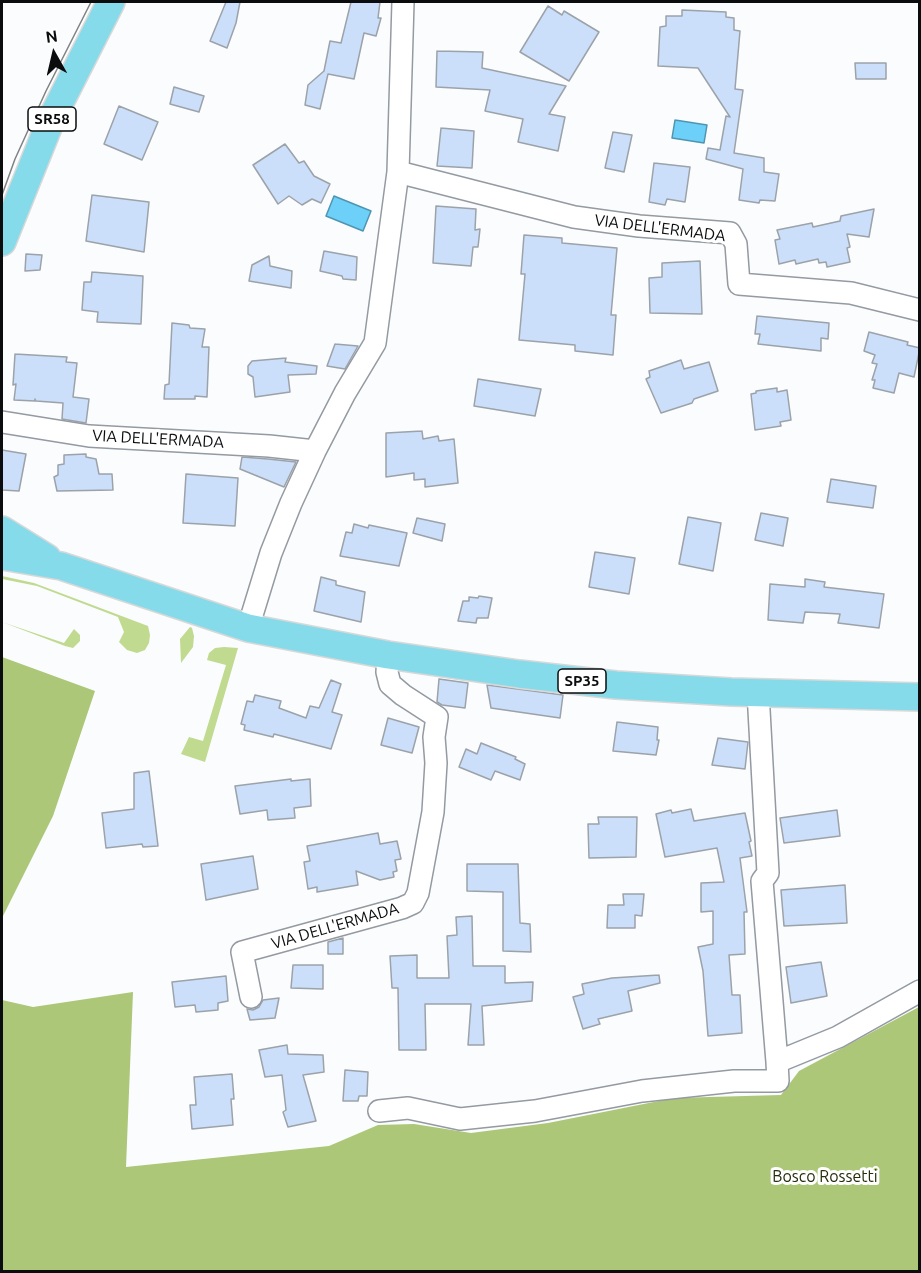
<!DOCTYPE html>
<style>
body{margin:0}
#map{position:relative;width:921px;height:1273px;overflow:hidden;background:#fbfcfd;font-family:Ubuntu,sans-serif}
canvas{display:block}
.frame{position:absolute;inset:0;border:3px solid #0a0c0e;pointer-events:none}
.north{position:absolute;left:24px;top:24px;width:60px;height:60px;-webkit-text-stroke:4px #fff;paint-order:stroke;rotate:352deg;font-size:16px;font-weight:700;line-height:24px;text-align:center;color:#0a0c0e}
.north::after{content:'';display:block;margin:auto;width:21px;height:27px;background:#0a0c0e;clip-path:polygon(50% 0,100% 100%,50% 72%,0 100%)}
</style>
<div id="map">
<canvas width="921" height="1273"></canvas>
<div class="frame"></div>
<div class="north">N</div>
</div>
<script>
const context = document.querySelector('canvas').getContext('2d');
context.lineJoin = 'round';
function fillPath(path, color) { context.fillStyle = color; context.fill(path, 'evenodd'); }
const poly = rows => new Path2D(rows.map(r => 'M' + r).join(''));
function strokePath(path, color, width, dash) { context.strokeStyle = color; context.lineWidth = width; context.lineCap = dash ? 'butt' : 'round'; context.setLineDash(dash || []); context.stroke(path); }
function label(font, color, halo, rows, align = 'center') {
  context.font = font + ' Ubuntu,sans-serif'; context.lineWidth = 6; context.setLineDash([]); context.textBaseline = 'middle'; context.strokeStyle = halo; context.fillStyle = color; for (const [text, x, y, turn = 0] of rows) {
    context.save(); context.translate(x, y); context.rotate((+turn || 0) * Math.PI / 180); context.textAlign = isNaN(turn) ? turn : align; if (halo) context.strokeText(text, 0, 0); context.fillText(text, 0, 0); context.restore();
  }
}
const green = poly([
 [2,576,34,583,148,626,150,635,149,643,145,650,137,653,127,650,119,642,124,632,118,617,37,586,2,579],
 [2,622,64,643,74,629,80,635,80,641,73,648,65,646],
 [190,627,192,628,194,636,193,647,181,663,180,639],
 [224,647,238,648,205,762,181,754,189,737,203,741,226,665,207,660,209,653,215,648]
]);
const forest = poly([
 [2,657,95,691,53,816,2,918],
 [133,992,126,1167,329,1146,378,1125,414,1124,471,1133,548,1123,674,1098,781,1095,799,1071,919,1007,919,1271,2,1271,2,1000,33,1007]
]);
const water = poly([
 [675,120,707,125,704,143,672,138,675,120],
 [334,196,371,211,363,231,326,216,334,196]
]);
const building = poly([
 [226,2,240,2,236,23,227,48,210,41,226,2],
 [351,2,380,2,378,18,381,18,376,36,364,33,354,79,328,74,320,109,305,105,308,85,324,71,330,41,341,43,351,2],
 [548,6,562,15,564,11,599,32,569,81,520,52,548,6],
 [682,10,726,12,726,17,734,18,734,30,740,31,735,89,743,90,734,153,764,158,764,172,779,174,775,201,760,200,759,203,739,200,743,169,706,159,708,148,720,150,726,116,730,117,698,68,658,66,660,27,666,26,666,16,682,16,682,10],
 [437,51,483,52,482,68,566,86,549,114,565,117,558,151,518,142,523,119,485,111,490,90,436,87,437,51],
 [855,63,886,63,886,79,856,79,855,63],
 [174,87,204,96,199,112,170,104,174,87],
 [119,106,158,122,142,160,104,144,119,106],
 [441,128,474,131,472,168,437,166,441,128],
 [613,132,632,135,624,172,605,168,613,132],
 [285,144,299,163,304,161,314,176,330,184,321,203,312,199,302,205,289,196,278,204,253,165,285,144],
 [654,163,690,167,685,202,667,199,665,205,649,202,654,163],
 [92,195,149,202,144,252,86,241,92,195],
 [436,206,476,209,475,230,480,229,478,247,473,247,471,266,433,263,436,206],
 [874,209,869,237,847,234,850,247,847,248,850,262,827,267,826,262,819,263,818,259,796,264,795,260,779,264,775,240,780,239,777,230,812,223,813,227,840,221,841,216,874,209],
 [524,235,562,238,562,243,617,248,611,315,616,315,613,355,575,351,575,345,519,340,525,274,521,274,524,235],
 [324,251,357,257,356,280,343,279,342,276,320,271,324,251],
 [26,254,42,255,40,270,25,271,26,254],
 [269,256,270,266,292,271,291,288,249,281,252,265,269,256],
 [700,261,702,314,650,313,649,278,662,277,662,263,700,261],
 [92,272,143,276,141,324,97,322,98,312,82,310,84,282,91,282,92,272],
 [757,316,829,323,828,339,821,338,821,351,758,344,760,334,755,334,757,316],
 [172,323,189,325,190,328,205,329,202,347,209,347,207,397,195,396,195,399,164,399,165,385,169,384,172,323],
 [869,332,908,342,907,345,920,348,914,377,899,373,894,393,873,388,875,380,872,380,877,364,872,363,875,355,864,351,869,332],
 [335,344,358,346,345,369,327,366,335,344],
 [15,354,67,357,66,362,77,363,73,397,89,399,86,423,62,419,63,403,36,401,35,399,35,401,14,400,16,384,13,385,15,354],
 [286,358,285,362,317,366,316,374,288,375,290,392,255,397,253,377,248,374,248,366,252,361,286,358],
 [681,360,684,369,709,362,718,391,694,399,692,403,661,413,646,379,650,377,649,371,681,360],
 [478,379,541,389,535,416,474,406,478,379],
 [777,388,777,392,787,390,791,420,780,422,781,426,755,430,751,394,756,393,756,391,777,388],
 [422,431,423,439,438,436,439,441,454,439,458,483,425,487,425,479,414,480,414,473,386,477,386,433,422,431],
 [2,450,26,454,19,491,2,490,2,450],
 [86,454,86,457,96,459,99,474,112,474,113,490,57,491,54,477,58,475,58,465,64,464,64,455,86,454],
 [242,457,268,459,296,462,284,487,240,469,242,457],
 [186,474,238,478,235,526,183,523,186,474],
 [831,479,876,486,873,508,827,502,831,479],
 [761,513,788,518,783,546,755,540,761,513],
 [688,517,721,523,713,571,679,564,688,517],
 [417,518,445,524,442,541,413,533,417,518],
 [354,524,368,528,369,525,407,533,399,566,340,556,346,532,352,533,354,524],
 [595,552,635,558,629,594,589,587,595,552],
 [321,577,336,581,336,585,365,592,361,622,314,611,321,577],
 [805,579,825,582,824,587,884,594,879,628,838,623,840,614,805,612,803,623,768,620,770,584,805,587,805,579],
 [479,596,492,598,488,618,477,618,476,623,458,621,463,601,469,601,469,597,478,598,479,596],
 [439,679,468,683,465,708,442,705,437,702,439,679],
 [331,680,341,684,332,712,342,715,331,749,274,734,273,737,244,730,245,725,241,724,247,701,253,702,255,695,281,701,279,708,306,718,310,706,319,708,331,680],
 [487,685,563,695,560,718,491,708,487,685],
 [388,718,419,727,412,753,381,745,388,718],
 [617,722,658,727,657,740,659,740,656,755,613,751,617,722],
 [718,738,748,742,745,769,712,765,718,738],
 [481,743,516,757,515,759,525,764,520,780,495,771,491,780,459,767,466,749,477,754,481,743],
 [149,771,158,846,143,847,142,844,106,848,102,813,134,809,134,773,149,771],
 [291,779,291,781,310,779,311,806,294,808,295,818,268,820,267,810,240,814,235,786,291,779],
 [691,809,694,821,745,813,751,841,749,842,752,856,740,858,747,912,744,912,745,954,729,955,732,995,740,995,742,1033,708,1036,703,971,698,947,713,944,713,911,701,912,701,883,724,882,717,848,665,857,656,814,671,810,672,813,691,809],
 [837,810,840,836,784,843,780,818,837,810],
 [598,817,637,817,636,857,589,858,588,824,599,824,598,817],
 [378,833,380,844,397,841,401,859,395,860,397,871,393,872,394,877,380,880,356,871,358,885,317,892,317,887,308,889,304,862,310,861,307,846,378,833],
 [253,856,258,889,206,900,201,864,253,856],
 [467,864,518,864,520,923,530,924,531,952,503,951,503,892,467,891,467,864],
 [845,885,847,923,784,926,781,890,845,885],
 [623,894,644,894,642,916,635,915,635,928,607,928,608,905,624,905,623,894],
 [472,916,473,966,505,966,505,983,533,982,532,1001,482,1006,484,1045,468,1045,471,1004,425,1004,426,1050,399,1050,398,988,392,988,390,956,417,955,417,978,449,978,447,936,457,935,456,917,472,916],
 [343,938,343,954,328,954,328,942,343,938],
 [821,962,827,996,791,1003,786,967,821,962],
 [293,965,323,965,323,989,291,988,293,965],
 [659,975,660,983,628,991,632,1011,598,1019,600,1024,583,1029,573,997,584,994,582,984,612,978,659,975],
 [226,976,228,1001,218,1003,218,1010,196,1012,195,1005,175,1007,172,982,226,976],
 [279,998,275,1018,250,1020,247,1009,253,1010,259,1007,263,1000,279,998],
 [287,1045,288,1054,323,1055,324,1072,303,1075,316,1121,288,1127,283,1112,286,1110,282,1075,265,1077,259,1050,287,1045],
 [345,1070,368,1072,367,1096,359,1096,358,1101,343,1101,345,1070],
 [232,1074,234,1099,231,1099,233,1125,192,1129,190,1105,196,1105,194,1077,232,1074]
]);
const minor = poly([
 [398,172,574,217,639,226,730,233,736,244,739,284,851,293,920,310],
 [2,422,89,436,269,446,315,451],
 [248,628,271,553,291,503,315,451,345,393,375,343,398,172,403,2],
 [758,692,768,873,762,881,777,1062],
 [251,997,242,952,402,908,413,903,418,893,433,812,436,763,434,737,437,717,403,695,390,684,387,672,388,655],
 [379,1111,408,1108,460,1119,535,1111,642,1091,734,1081,778,1081,777,1062,838,1037,920,991]
]);
const major = poly([
 [2,242,51,120,111,2],
 [2,530,47,558],
 [2,556,61,566,248,628,388,655,519,674,616,685,731,692,920,697]
]);
const tram = poly([
 [2,195,15,159,46,91,91,2]
]);
const shields = [
 [52,119,48],
 [582,681,48]
];
const shieldNames = [
 ["SR58",52,119],
 ["SP35",582,681]
];
const streetNames = [
 ["VIA DELL'ERMADA",660,228,7],
 ["VIA DELL'ERMADA",158,439,3],
 ["VIA DELL'ERMADA",335,926,-16]
];
const parkNames = [
 ["Bosco Rossetti",825,1177]
];
fillPath(green, '#c0da90');
fillPath(forest, '#acc778');
fillPath(water, '#6cd0f8');
strokePath(water, '#4f95b2', 1.5);
fillPath(building, '#cbdffa');
strokePath(building, '#9ca2a9', 1.5);
strokePath(minor, '#949aa1', 24);
strokePath(major, '#d8d8d8', 30);
strokePath(minor, '#fff', 21);
strokePath(major, '#85dbe9', 27);
strokePath(tram, '#7f8182', 1.5);
for (const [x, y, w] of shields) { const box = new Path2D(); box.roundRect(x - w / 2, y - 12, w, 24, 4.5); context.fillStyle = '#fff'; context.fill(box); strokePath(box, '#0a0c0e', 1.5); }
label('bold 15px', '#0a0c0e', null, shieldNames);
label('16px', '#0a0c0e', '#fff', streetNames);
label('16px', '#242e0c', '#fff', parkNames);
</script>
